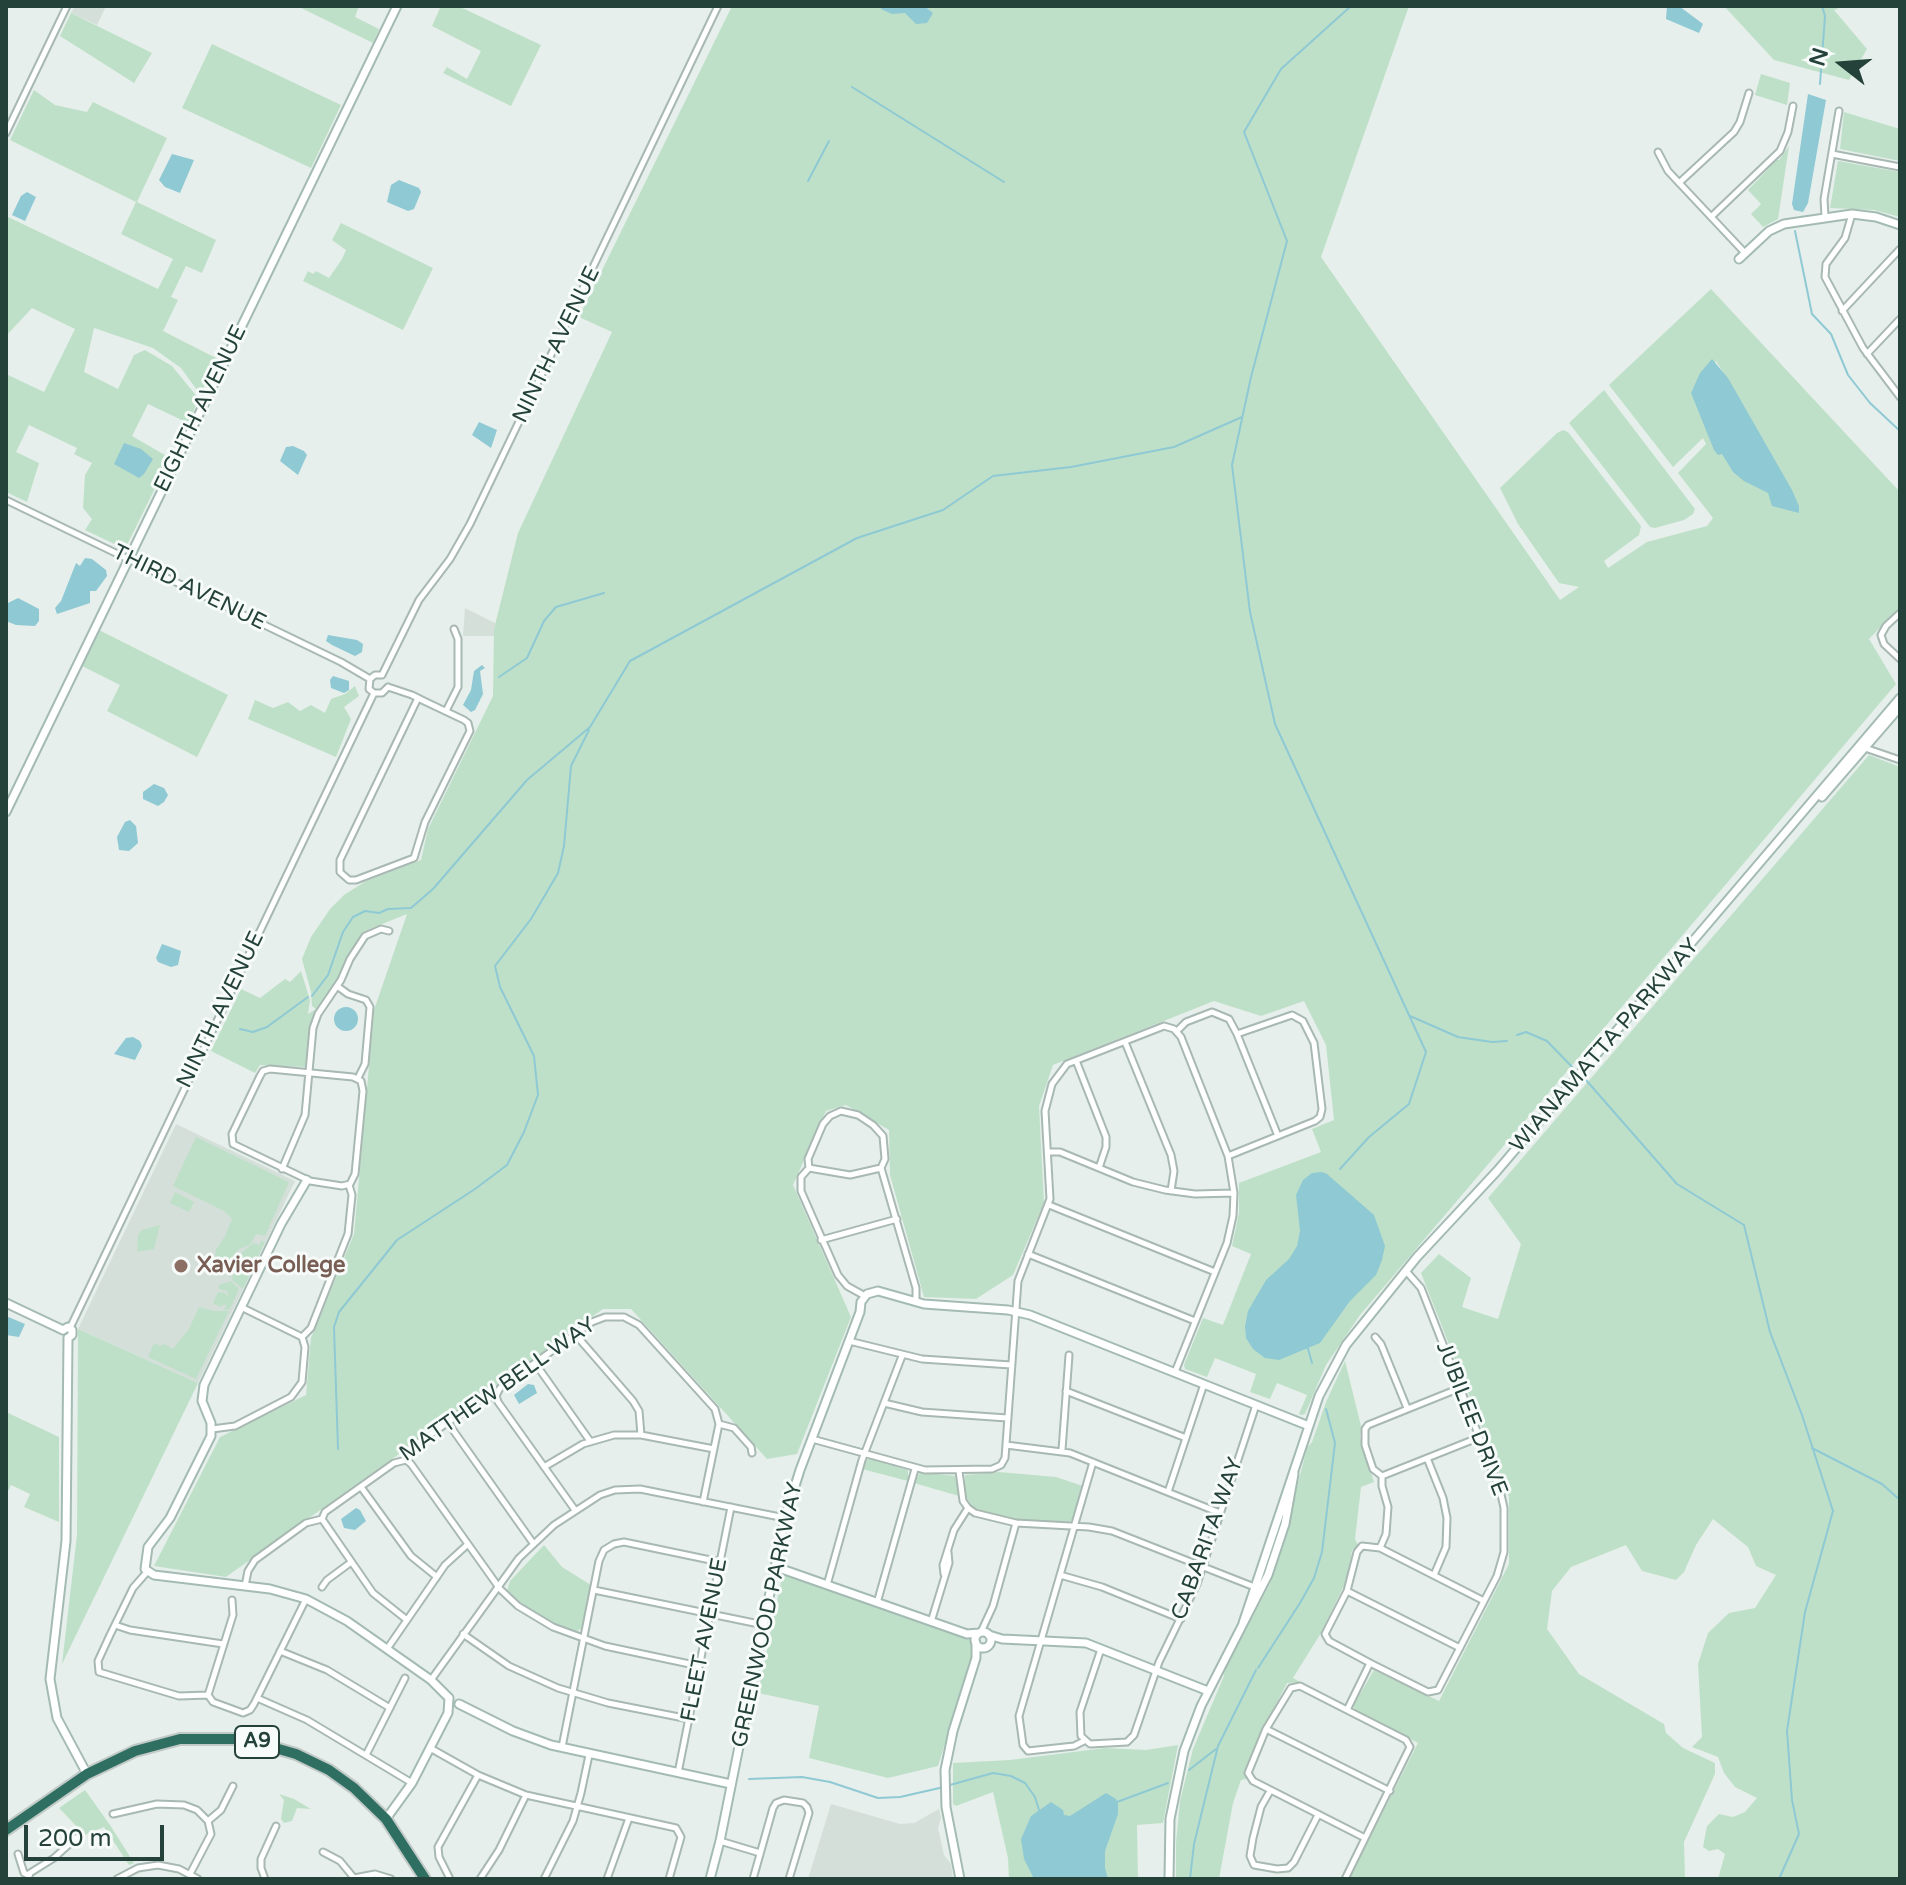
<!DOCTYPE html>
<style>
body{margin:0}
#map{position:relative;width:1906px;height:1885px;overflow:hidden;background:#e6efeb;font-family:"Varela Round",sans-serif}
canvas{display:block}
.frame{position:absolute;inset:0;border:8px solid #24423a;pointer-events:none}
.north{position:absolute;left:1802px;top:24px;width:80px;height:80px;-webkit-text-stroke:6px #f7fbf9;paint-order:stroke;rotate:287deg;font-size:22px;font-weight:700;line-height:32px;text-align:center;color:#24423a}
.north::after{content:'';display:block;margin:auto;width:28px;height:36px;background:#24423a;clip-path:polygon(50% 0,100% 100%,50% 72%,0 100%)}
.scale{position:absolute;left:24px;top:1825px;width:140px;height:36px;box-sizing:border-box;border:4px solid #24423a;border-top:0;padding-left:10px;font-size:24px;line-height:28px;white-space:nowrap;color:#24423a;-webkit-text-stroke:6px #f7fbf9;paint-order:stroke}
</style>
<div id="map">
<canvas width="1906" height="1885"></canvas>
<div class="frame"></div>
<div class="north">N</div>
<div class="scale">200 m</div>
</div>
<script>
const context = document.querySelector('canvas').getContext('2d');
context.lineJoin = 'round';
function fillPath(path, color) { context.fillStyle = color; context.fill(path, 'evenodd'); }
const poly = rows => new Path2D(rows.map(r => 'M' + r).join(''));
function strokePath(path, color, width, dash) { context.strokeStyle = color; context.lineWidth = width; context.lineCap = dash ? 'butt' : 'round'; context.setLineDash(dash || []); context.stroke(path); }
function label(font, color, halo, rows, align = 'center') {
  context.font = font + ' "Varela Round",sans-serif'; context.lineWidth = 6; context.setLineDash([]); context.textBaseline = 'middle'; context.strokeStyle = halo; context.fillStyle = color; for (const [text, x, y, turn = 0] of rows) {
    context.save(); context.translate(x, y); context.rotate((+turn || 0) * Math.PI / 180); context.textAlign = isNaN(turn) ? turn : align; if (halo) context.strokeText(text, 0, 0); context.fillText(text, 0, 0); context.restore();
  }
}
const built = poly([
 [75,6,106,6,97,25,71,13],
 [465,608,495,623,494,636,463,636],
 [176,1124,295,1181,198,1383,78,1329],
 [831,1804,900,1824,914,1823,939,1809,941,1818,938,1828,944,1855,951,1864,953,1879,808,1879]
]);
const green = poly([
 [297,6,359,6,355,17,379,29,373,43],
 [441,6,458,6,541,45,511,106,443,73,447,67,467,79,481,51,432,26],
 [732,6,1409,6,1321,257,1560,600,1579,587,1559,583,1518,524,1500,488,1557,433,1563,430,1568,432,1641,526,1639,535,1604,561,1608,568,1647,542,1707,526,1713,518,1678,473,1706,444,1703,438,1673,467,1609,385,1711,289,1900,492,1900,607,1869,639,1896,684,1360,1315,1326,1365,1305,1414,1302,1415,1299,1414,1307,1395,1277,1383,1270,1399,1250,1392,1256,1374,1215,1358,1207,1377,1185,1369,1184,1365,1203,1318,1223,1325,1251,1254,1232,1246,1239,1213,1239,1183,1321,1152,1312,1129,1334,1120,1326,1045,1304,1001,1261,1016,1214,1001,1053,1065,1039,1106,1044,1203,1013,1275,976,1299,924,1297,890,1175,889,1130,846,1105,826,1111,793,1185,851,1317,797,1454,767,1459,631,1309,603,1309,226,1577,154,1566,220,1437,306,1395,311,1338,354,1234,374,1010,407,914,365,931,347,956,337,982,313,1017,306,1067,260,1065,255,1073,211,1051,241,989,260,998,285,979,290,982,301,971,310,1000,308,1014,316,1009,312,1006,311,992,302,959,311,937,330,909,344,895,366,881,421,860,428,829,493,696,494,629,518,533,612,332,579,317],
 [1716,361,1743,405,1795,497,1713,367],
 [1724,6,1844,6,1834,10,1867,49,1849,80,1774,60],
 [71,13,152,53,134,83,60,36],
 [212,44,341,105,311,168,182,108],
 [1761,74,1790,83,1787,105,1755,95],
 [34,90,55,105,87,112,93,102,167,138,137,202,216,240,202,273,186,266,171,297,178,300,163,331,218,359,203,389,197,390,181,368,153,348,94,328,84,372,118,389,134,355,145,350,172,366,199,399,188,423,148,404,132,436,170,458,125,549,85,530,92,519,83,508,85,475,92,463,74,454,77,448,29,425,16,452,39,463,27,502,6,492,6,374,44,392,75,329,32,308,6,336,6,216,158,289,173,259,121,234,136,202,10,140],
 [1844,112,1900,129,1900,161,1840,149],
 [1789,146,1778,219,1763,227,1751,214,1761,204,1748,190,1770,167,1720,212,1776,160,1779,160],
 [1838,161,1900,172,1900,217,1874,210,1830,208],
 [341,223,433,268,403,330,303,281,308,271,313,274,316,271,329,278,342,259,346,250,332,240],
 [1604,390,1695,509,1693,514,1684,520,1655,528,1650,527,1569,423],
 [99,630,228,695,197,757,107,711,120,685,82,666],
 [355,686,359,696,344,707,351,719,336,757,248,719,255,700,273,708,288,702,300,711,311,705,325,713,331,699,345,694],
 [1869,755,1900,767,1900,1879,1718,1879,1725,1854,1718,1849,1709,1851,1703,1847,1707,1826,1719,1814,1733,1817,1745,1812,1757,1798,1735,1787,1724,1773,1718,1757,1692,1747,1702,1737,1698,1664,1708,1633,1729,1613,1755,1608,1776,1575,1756,1566,1748,1547,1713,1519,1696,1545,1684,1572,1676,1580,1642,1571,1626,1545,1571,1567,1552,1591,1547,1629,1579,1674,1664,1724,1666,1733,1683,1748,1715,1763,1715,1774,1684,1842,1685,1879,1349,1879,1418,1743,1356,1711,1353,1706,1374,1670,1439,1701,1509,1564,1509,1497,1421,1273,1439,1254,1471,1278,1462,1307,1498,1319,1521,1244,1488,1198],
 [196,1137,289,1182,265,1236,256,1234,250,1245,239,1249,235,1254,230,1279,225,1265,214,1262,216,1250,225,1236,232,1219,224,1211,173,1186],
 [175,1192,194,1202,189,1212,170,1203],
 [160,1225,154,1249,137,1252,138,1235,142,1230],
 [261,1241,265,1242,243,1289,232,1280,237,1256,254,1243,259,1245],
 [231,1281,239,1289,230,1309,223,1310,226,1306,225,1304,220,1307,213,1303,218,1292,225,1293,229,1298,227,1291,219,1289,219,1285],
 [199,1307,214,1311,229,1311,196,1379,148,1357,154,1343,160,1346,165,1344,173,1349,189,1329],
 [78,1329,198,1383,62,1664,77,1535],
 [1345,1361,1361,1426,1360,1437,1374,1482,1361,1487,1355,1539,1358,1545,1352,1550,1348,1577,1321,1633,1293,1678,1300,1682,1287,1683,1257,1742,1245,1770,1246,1779,1241,1780,1233,1803,1219,1879,1176,1879,1176,1843,1180,1801,1193,1749,1224,1676,1224,1671,1270,1584,1286,1538,1285,1533,1307,1448,1312,1442,1326,1402],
 [6,1412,59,1437,59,1522,24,1507,30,1494,11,1485,6,1495],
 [870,1459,908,1470,908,1481,862,1469,865,1460],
 [920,1472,955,1476,959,1496,914,1483],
 [999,1472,1056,1477,1083,1486,1072,1520,1068,1523,1024,1521,1002,1518,973,1508,965,1496,965,1475],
 [544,1545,562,1567,591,1585,586,1612,581,1629,577,1631,561,1627,535,1614,507,1591,510,1581],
 [785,1575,970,1640,974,1651,938,1766,888,1778,809,1758,819,1706,758,1693,782,1577],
 [1178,1745,1163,1823,1137,1825,1138,1879,1009,1879,1008,1858,993,1792,956,1806,953,1804,953,1763,1010,1760,1105,1748,1146,1750],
 [85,1790,110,1825,134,1863,129,1865,104,1827,85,1835,59,1808],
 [279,1794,294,1799,311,1809,297,1808,292,1821,284,1823,281,1819,284,1800]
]);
const water = poly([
 [881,6,924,6,933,13,927,23,916,24,905,13,892,14,881,9],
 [1667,6,1679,6,1703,24,1699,33,1666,19],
 [1808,94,1826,100,1808,203,1803,212,1794,210,1792,204],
 [172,154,194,160,180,193,165,187,159,180],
 [399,180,419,188,421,192,414,209,408,211,387,202,391,185],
 [27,192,36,197,25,221,12,215,21,196],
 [1712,359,1728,378,1792,490,1799,506,1799,513,1772,506,1768,493,1744,481,1733,472,1722,454,1718,455,1714,450,1691,393,1700,373],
 [479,422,497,430,491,448,472,435],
 [124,443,141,449,153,459,144,474,139,478,114,464],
 [293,446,304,451,307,455,298,475,280,461,286,447],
 [85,558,92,559,106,570,107,576,96,591,90,591,90,603,57,614,55,608,61,601,76,563,80,566],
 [18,598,39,609,39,621,35,626,16,625,6,621,6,604],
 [328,635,357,640,363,644,362,652,355,656,332,645,326,641],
 [482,665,485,668,480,671,483,694,475,710,471,712,463,705,471,690,474,671],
 [333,676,349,681,349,690,344,693,331,688,330,680],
 [154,784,164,788,168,795,164,802,158,806,143,799,143,792],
 [130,820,136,826,138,843,129,851,119,850,117,837,125,822],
 [162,944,181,951,178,965,171,967,158,962,156,958],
 '334 1019a12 12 0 1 1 24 0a12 12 0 1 1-24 0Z',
 [133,1037,140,1041,142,1046,135,1060,114,1054,126,1038],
 [1322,1172,1327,1174,1374,1215,1385,1246,1382,1260,1376,1275,1350,1301,1320,1343,1279,1360,1265,1358,1253,1349,1246,1338,1245,1326,1248,1311,1266,1280,1289,1259,1297,1246,1300,1231,1296,1195,1303,1180,1312,1173],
 [6,1316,25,1324,19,1337,6,1335],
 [528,1384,534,1385,537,1393,519,1404,514,1395],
 [356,1508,360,1510,366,1521,355,1530,344,1528,341,1519],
 [1106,1793,1116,1799,1118,1804,1118,1814,1105,1851,1105,1868,1108,1879,1034,1879,1024,1859,1021,1839,1031,1816,1051,1802,1063,1810,1064,1815,1070,1816]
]);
const stream = poly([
 [1820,84,1825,16,1822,6],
 [852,87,1004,182],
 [808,181,829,141],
 [1795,231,1812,314,1831,334,1848,375,1870,403,1900,431],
 [499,677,527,658,544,621,556,607,604,593],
 [312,996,328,975,343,932,353,917,365,911,379,913,388,909,411,908,433,889,527,780,590,727,630,661,857,538,943,510,993,476,1071,467,1174,447,1242,417],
 [1410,1016,1458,1037,1492,1042,1507,1041],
 [240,1029,253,1032,267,1027,308,997],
 [1517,1035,1526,1032,1547,1041,1576,1071],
 [1586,1080,1677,1184,1744,1225,1770,1332,1802,1415,1833,1511,1805,1612,1787,1731,1792,1800,1799,1834,1779,1879],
 [1340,1169,1369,1137,1409,1104,1426,1052,1275,724,1250,612,1232,465,1251,377,1287,241,1244,132,1281,69,1351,6],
 [1307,1345,1312,1363],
 [1812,1448,1882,1484,1900,1500],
 [338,1449,334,1327,339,1312,397,1240,475,1189,507,1165,524,1132,538,1095,534,1056,500,987,495,966,531,919,558,873,564,846,571,766,589,730],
 [1258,1668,1300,1603,1314,1578,1322,1552,1335,1443,1326,1409],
 [1189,1770,1216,1749],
 [749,1779,802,1777,830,1782,878,1798,900,1797,944,1787],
 [950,1785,993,1773,1011,1776,1025,1783,1035,1797,1039,1810],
 [1117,1802,1168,1783],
 [1190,1879,1194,1844,1218,1746,1256,1670]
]);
const street = poly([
 [6,133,67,6],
 [1658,152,1668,171,1745,253],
 [1832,154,1900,167],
 [1679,183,1734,132,1740,122,1749,93],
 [1852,214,1845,238,1826,264,1825,277,1863,348,1900,397],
 [1711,217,1780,151,1788,132,1793,106],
 [1825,217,1824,199,1839,111],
 [1842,311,1900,249],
 [1867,354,1900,319],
 [6,500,341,662,370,679],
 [1900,613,1886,626,1881,635,1884,644,1900,659],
 [382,675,419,600,450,559,470,524,718,6],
 [388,687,412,695,424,701,464,720,468,723,470,731,425,822,414,858,356,880,349,880,340,872,340,860,418,698],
 [374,693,369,689,370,679,375,675,382,675],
 [374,693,382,693,388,687],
 [446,711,458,687,458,639,454,629],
 [1865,748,1900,760],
 [337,986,348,994,366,1000,370,1007,365,1064,358,1078],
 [1177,1031,1186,1022,1212,1012,1229,1019,1237,1034,1292,1015,1303,1021,1314,1043,1322,1109,1320,1117,1315,1121,1228,1156],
 [1237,1034,1278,1136],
 [1125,1042,1171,1155,1174,1171,1171,1191],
 [1077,1063,1106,1137,1106,1147,1099,1168],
 [270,1069,353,1077,361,1081,363,1091,355,1174,350,1184,342,1186,310,1181,233,1144,232,1134,260,1076,263,1071,270,1069],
 [1048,1152,1060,1152,1133,1182,1165,1190,1195,1194,1234,1193],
 [809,1168,850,1175,881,1168],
 [282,1169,305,1115,313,1028,318,1014,341,980,350,959,365,936,381,929,389,931],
 [1049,1205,1215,1272],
 [821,1240,897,1219],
 [1028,1254,1195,1321],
 [865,1296,847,1286,838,1275,801,1191,801,1177,809,1168,808,1159,823,1124,830,1116,841,1111,858,1115,873,1125,883,1136,885,1159,881,1168,916,1288,916,1301],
 [70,1328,374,693],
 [575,1334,633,1401,639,1411,641,1435],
 [302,1337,311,1328,348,1234,352,1195,349,1185],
 [1375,1337,1381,1344,1407,1408],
 [849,1341,922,1359,1011,1365],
 [535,1363,590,1441],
 [1460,1388,1368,1425,1365,1429,1365,1445,1373,1469,1382,1476,1480,1437],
 [1066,1391,1186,1438],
 [496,1396,498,1402,575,1510],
 [884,1403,922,1412,1007,1418],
 [448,1423,533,1543],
 [719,1424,734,1428,751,1447,752,1453],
 [212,1429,235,1426,291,1397,302,1382,305,1347,302,1337,241,1307],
 [812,1439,925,1470,992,1469,1001,1465,1005,1458,1018,1281,1050,1199,1045,1111,1052,1084,1067,1064,1164,1026,1174,1029,1181,1037,1228,1156,1234,1193,1233,1216,1227,1243,1175,1372],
 [1006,1445,1070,1453,1220,1513],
 [1062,1450,1069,1355],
 [1427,1458,1443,1498,1447,1518,1446,1547,1434,1575],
 [406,1460,411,1464,500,1589,518,1606,553,1627,605,1646,699,1666],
 [544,1467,583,1444,614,1435,641,1435,714,1449],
 [959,1471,963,1501,968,1508,975,1513,1016,1523,1089,1527,1112,1531,1257,1588],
 [361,1487,411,1556,437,1577],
 [1168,1492,1204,1384],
 [322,1519,373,1593,407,1620],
 [1380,1548,1386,1534,1388,1507,1382,1486,1382,1476],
 [147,1572,133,1588,110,1635,98,1661,99,1672,179,1696,208,1695,213,1702,243,1713,250,1710,254,1704,306,1599],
 [944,1574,943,1565,954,1530,968,1508],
 [1060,1575,1102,1587,1181,1619],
 [827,1585,862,1460,902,1356],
 [245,1586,248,1571,255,1560,306,1523,322,1519,325,1512,394,1463,406,1460,414,1446,480,1400,496,1396,500,1388,592,1322,605,1317,624,1317,639,1325,715,1409,719,1424,703,1502],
 [322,1587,327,1580,350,1563],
 [594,1590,764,1625],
 [1347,1591,1460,1648],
 [877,1603,915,1469],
 [931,1622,949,1563,948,1552],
 [115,1625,130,1630,223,1644],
 [981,1632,993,1606,1016,1523],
 [463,1634,509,1666,558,1688,608,1703,689,1719],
 [387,1649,445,1565,468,1544],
 [1101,1649,1080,1712,1081,1736,1090,1744,1127,1742,1134,1735,1159,1662,1197,1584,1256,1405],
 [280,1651,327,1670,390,1708],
 [1370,1663,1329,1641,1325,1634,1347,1591,1357,1552,1362,1546,1380,1548,1484,1601],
 [431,1680,519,1558,554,1525,600,1495,615,1490,640,1489,785,1518],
 [208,1695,233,1615,232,1600],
 [257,1698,307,1720,412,1783],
 [1347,1710,1300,1686,1291,1688,1266,1729,1248,1773,1253,1781,1365,1838],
 [1266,1729,1390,1791],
 [1084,1741,1074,1746,1028,1751,1023,1745,1019,1716,1093,1462],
 [562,1747,599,1561,604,1550,614,1544,624,1542,720,1562],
 [430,1748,478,1775,526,1795,676,1828,681,1837,669,1879],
 [366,1755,405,1678],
 [678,1773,731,1507],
 [1270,1791,1261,1807,1253,1838,1250,1856,1254,1865,1277,1869,1288,1868,1294,1862,1318,1815],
 [113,1814,157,1804,184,1805,197,1810,208,1821,211,1834,190,1874],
 [208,1821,221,1810,233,1786],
 [720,1841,760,1853],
 [323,1852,340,1861,354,1878],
 [18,1854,24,1873,28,1875],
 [354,1878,375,1874,391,1879],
 [28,1879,30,1873,54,1858,76,1838],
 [117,1879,138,1868,158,1865,179,1869,198,1879],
 [265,1879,261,1868,261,1859,276,1826],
 [450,1879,439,1857,438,1847,478,1775],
 [480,1879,499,1850,526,1795],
 [544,1879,573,1821,581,1793,589,1755],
 [607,1879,629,1818],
 [753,1879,773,1808,776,1803,784,1800,803,1803,807,1807,809,1813,789,1879],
 [1345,1879,1410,1747,1406,1740,1347,1710,1370,1663,1428,1692,1438,1690,1497,1576,1504,1552,1504,1508,1500,1490,1421,1288,1406,1271]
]);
const secondary = poly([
 [1739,259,1769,231,1784,224,1852,214,1876,217,1900,225],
 [1822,797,1900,707],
 [6,812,397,6],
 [307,1180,281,1224,204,1385,202,1401,211,1423,211,1436,170,1518,148,1547,145,1569,154,1575,270,1589,306,1599,347,1621,431,1680,449,1698],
 [6,1303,63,1330],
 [63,1330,68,1327,72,1330,72,1335,68,1338],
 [68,1338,66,1541,50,1679,57,1718,87,1774],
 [776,1567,967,1634,979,1633],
 [1243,1623,1319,1396,1346,1345,1417,1257,1497,1171,1900,698],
 '975 1640a8 8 0 1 1 16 0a8 8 0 1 1-16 0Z',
 [989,1635,1002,1639,1086,1643,1208,1691],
 [459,1704,513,1731,551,1745,731,1784],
 [386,1819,412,1783,448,1713,449,1698],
 [710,1879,720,1841,785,1518,800,1470,860,1312,861,1302,867,1294,878,1291,924,1304,1008,1310,1030,1315,1309,1426],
 [960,1879,946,1807,945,1770,953,1731,976,1658,976,1643],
 [1169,1879,1170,1819,1184,1751,1201,1706,1268,1575,1285,1524,1294,1474]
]);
const highway = poly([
 [6,1830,87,1774,135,1751,180,1739,244,1739,296,1754,329,1770,354,1788,386,1819,425,1879]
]);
const markers = [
 [181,1266,8,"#8d6e63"]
];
const shields = [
 [257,1742,44]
];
const shieldNames = [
 ["A9",257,1742]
];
const streetNames = [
 ["NINTH AVENUE",557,345,-64],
 ["EIGHTH AVENUE",201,409,-64],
 ["THIRD AVENUE",189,588,26],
 ["NINTH AVENUE",221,1010,-64],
 ["WIANAMATTA PARKWAY",1605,1046,-49],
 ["MATTHEW BELL WAY",498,1390,-35],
 ["JUBILEE DRIVE",1471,1419,69],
 ["CABARITA WAY",1208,1539,-70],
 ["GREENWOOD PARKWAY",768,1615,-78],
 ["FLEET AVENUE",705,1640,-79]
];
const educationNames = [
 ["Xavier College",197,1266]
];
fillPath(built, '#d4dfda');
fillPath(green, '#bfe0c8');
fillPath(water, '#8ec9d4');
strokePath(stream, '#8ec9d4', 2);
strokePath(street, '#a8b8b2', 9);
strokePath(secondary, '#a4bbb3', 11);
strokePath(highway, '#c2cac8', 14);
strokePath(street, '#fff', 5);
strokePath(secondary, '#fff', 7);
strokePath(highway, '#2f6f62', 10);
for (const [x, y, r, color] of markers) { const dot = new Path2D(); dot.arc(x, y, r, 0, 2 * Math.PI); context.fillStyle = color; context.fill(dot); strokePath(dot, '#f7fbf9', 3); }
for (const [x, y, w] of shields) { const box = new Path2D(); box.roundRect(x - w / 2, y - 16, w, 32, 6); context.fillStyle = '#f7fbf9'; context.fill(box); strokePath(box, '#24423a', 2); }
label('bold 20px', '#24423a', null, shieldNames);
label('22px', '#24423a', '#f7fbf9', streetNames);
label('bold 22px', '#785e54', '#f7fbf9', educationNames, 'left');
</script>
